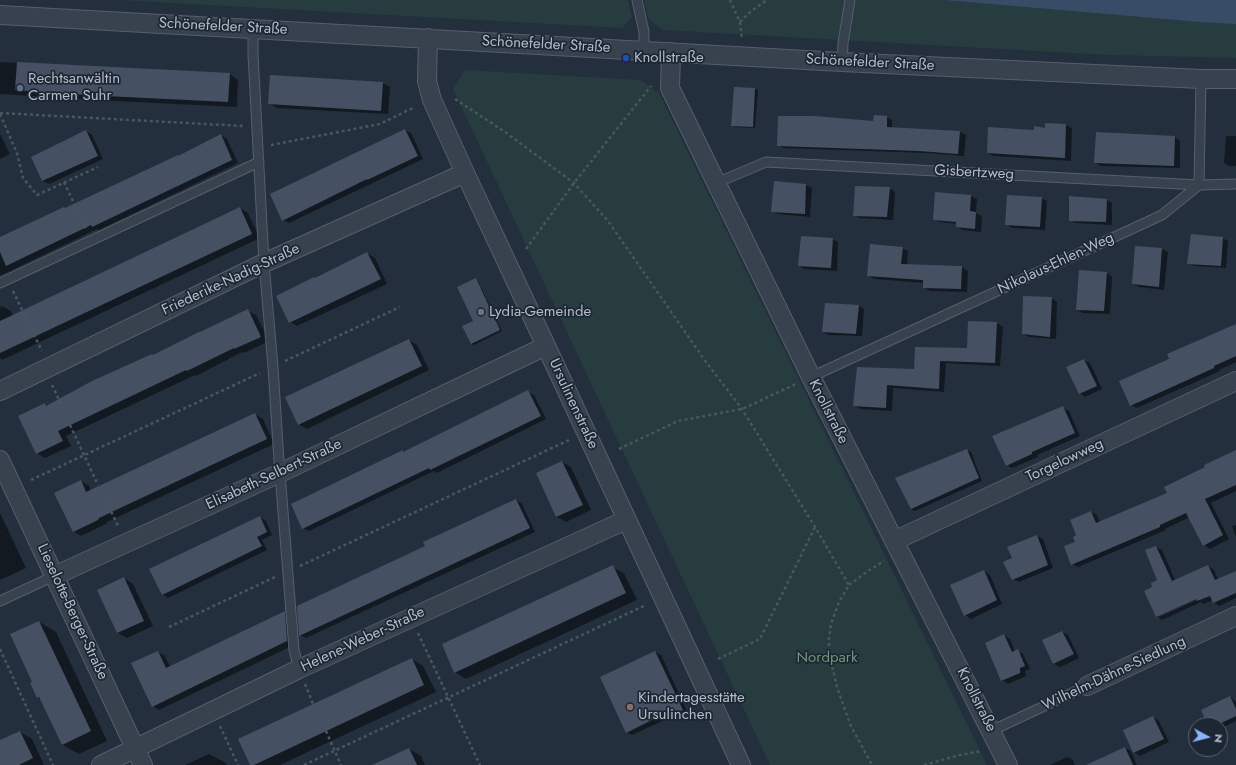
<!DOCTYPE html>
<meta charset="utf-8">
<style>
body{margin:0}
#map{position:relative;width:1236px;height:765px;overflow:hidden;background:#242f3e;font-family:Jost,sans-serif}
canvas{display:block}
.north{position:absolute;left:1188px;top:717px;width:40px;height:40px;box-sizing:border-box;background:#1d2633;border:1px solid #59626f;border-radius:50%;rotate:97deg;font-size:11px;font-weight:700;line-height:16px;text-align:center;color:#b4bcc9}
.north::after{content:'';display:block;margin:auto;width:14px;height:18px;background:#8ab4f8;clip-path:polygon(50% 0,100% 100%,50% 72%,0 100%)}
</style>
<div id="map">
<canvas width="1236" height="765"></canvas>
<div class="north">N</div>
</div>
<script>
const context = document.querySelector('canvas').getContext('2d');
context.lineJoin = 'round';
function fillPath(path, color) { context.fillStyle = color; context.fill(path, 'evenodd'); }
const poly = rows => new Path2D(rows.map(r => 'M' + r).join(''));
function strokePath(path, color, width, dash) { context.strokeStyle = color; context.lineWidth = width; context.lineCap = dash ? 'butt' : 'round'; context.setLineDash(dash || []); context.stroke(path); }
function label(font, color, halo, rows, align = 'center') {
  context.font = font + ' Jost,sans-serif'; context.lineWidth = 3.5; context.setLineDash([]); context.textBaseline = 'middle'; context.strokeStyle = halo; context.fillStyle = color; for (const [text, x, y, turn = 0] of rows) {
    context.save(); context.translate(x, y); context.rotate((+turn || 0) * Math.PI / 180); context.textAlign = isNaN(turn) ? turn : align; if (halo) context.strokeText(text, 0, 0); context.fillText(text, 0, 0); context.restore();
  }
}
const green = poly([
 [120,0,628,0,632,17,622,28],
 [644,0,1236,0,1236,58,1109,55,663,30,648,18],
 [465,70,640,80,659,93,987,765,770,765,453,89]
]);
const water = poly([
 [945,0,1236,0,1236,24,1200,22]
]);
const shadow = poly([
 [0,62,230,74,238,80,237,107,95,100,0,94],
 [382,83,390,87,388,114,277,108,269,103],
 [735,88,755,89,758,90,755,128,735,127,732,125],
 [886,117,892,120,892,129,960,132,966,135,964,156,926,153,783,148,778,145,874,122],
 [1046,124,1066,125,1072,128,1071,161,993,156,988,153,1035,131,1046,129],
 [405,130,411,133,423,159,289,223,283,220],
 [86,131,92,135,103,159,49,184,43,181,32,157],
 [0,134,10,154,0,159],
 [221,135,227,139,238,163,99,230,97,229,0,276,0,238,179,157],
 [1226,136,1236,136,1236,166,1230,166,1224,163],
 [1175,137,1180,141,1180,168,1101,166,1095,163],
 [775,182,806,185,812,188,810,217,778,214,772,211],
 [889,188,895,192,893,220,860,218,854,215],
 [971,196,977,199,976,213,982,216,981,232,963,230,957,227,957,224,940,222,934,219],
 [1041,198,1047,201,1045,230,1012,228,1006,224],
 [1107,200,1112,203,1112,225,1076,223,1070,220],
 [240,208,248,213,260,238,2,360,0,358,0,307,2,306,11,311,13,316],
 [1222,238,1228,241,1226,268,1194,266,1188,263],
 [832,239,838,242,837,271,805,269,799,266],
 [902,248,908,251,907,265,962,267,968,271,967,292,930,291,924,287,924,283,874,279,868,275],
 [1162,249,1168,252,1164,290,1139,287,1133,284],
 [367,253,375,258,387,284,297,326,290,322],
 [1107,273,1112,277,1110,314,1083,313,1077,310],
 [476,279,478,281,502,331,474,345,472,344,464,327,475,322],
 [1051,298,1057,302,1056,339,1029,337,1023,334],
 [859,306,864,309,862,336,829,335,823,332],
 [248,311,256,315,269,341,244,353,242,352,196,376,195,375,66,436,71,446,45,458,37,453,45,404,48,406],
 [969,322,997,323,1003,327,1000,366,946,363,944,392,893,388,892,411,860,409,855,406,857,368,915,370,968,349],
 [1236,324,1236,362,1219,370,1220,371,1137,408,1131,405,1170,359],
 [409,340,417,345,429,370,307,429,298,424],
 [1084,360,1090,363,1102,389,1085,397,1080,393],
 [528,392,534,395,546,419,437,473,434,471,309,531,303,528,403,451,404,452],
 [1063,408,1069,411,1080,436,1037,455,1038,457,1012,468,1006,465],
 [255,414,263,419,274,444,107,522,106,524,81,536,73,531,81,481,89,486,91,491],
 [967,450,971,452,982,481,915,511,911,509],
 [1236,454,1236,491,1211,503,1229,539,1210,549,1204,545,1190,517,1165,529,1166,530,1078,567,1072,564,1078,536,1091,512,1097,515,1100,523,1168,494,1206,467],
 [562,462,571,467,591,510,566,522,557,517,537,474],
 [516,500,522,504,535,532,306,638,300,635,426,547],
 [0,513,26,568,0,580],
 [260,517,266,521,272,535,262,540,267,550,168,598,162,594],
 [1236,525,1236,537,1232,526],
 [1037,536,1043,539,1053,568,1019,582,1013,579,1013,559],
 [1156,547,1162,550,1175,580,1208,566,1214,570,1218,580,1236,572,1236,598,1219,606,1214,602,1213,600,1204,604,1201,602,1162,620,1157,616,1154,588,1158,581],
 [1200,596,1201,598,1159,617,1159,615],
 [612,567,624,573,637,600,466,679,454,672],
 [984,571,990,575,1002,604,971,619,965,615],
 [124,578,133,584,153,626,127,638,118,633,98,591],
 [285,612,292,616,294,645,159,710,153,706,158,652,165,656,170,667],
 [39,622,56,632,107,741,79,754,63,745,42,700,38,698,34,683],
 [1062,632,1068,635,1079,658,1060,667,1054,664,1043,641],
 [1004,635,1010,639,1015,652,1018,651,1023,654,1030,669,1025,671,1026,676,1008,684,1002,680],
 [655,652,661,655,688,713,671,721,667,719,632,735,626,732],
 [412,659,423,666,436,692,280,765,251,765],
 [1230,697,1236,702,1236,721,1220,729,1220,725,1210,725],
 [1153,717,1159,721,1169,742,1140,756,1134,752],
 [20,732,32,739,44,765,0,765,0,741],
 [1125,748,1131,751,1137,765,1088,765],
 [409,749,421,756,425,765,377,765],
 [209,754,226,763,227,765,185,765],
 [1067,757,1073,760,1075,765,1050,765]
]);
const building = poly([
 [17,62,230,73,228,102,85,95,15,90],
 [270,75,383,82,381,111,268,104],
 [734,87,755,88,753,127,731,126],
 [874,115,887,116,887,127,960,131,958,154,919,151,777,146,778,116,814,116,873,121],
 [1045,123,1066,124,1065,158,987,153,988,127,1034,130,1034,126,1045,128],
 [405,129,418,156,367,180,367,179,282,221,270,194],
 [86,130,98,156,42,181,31,157],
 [1096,132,1175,136,1174,166,1094,163],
 [221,134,232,160,92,227,91,225,6,266,0,252,0,237,64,207,65,208,178,155,178,156],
 [774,181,806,184,805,214,771,212],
 [855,186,890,187,887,217,853,216],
 [935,192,971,195,970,211,976,212,975,229,956,227,956,222,933,220],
 [1007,195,1042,197,1040,227,1005,225],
 [1069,196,1107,199,1106,222,1069,221],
 [240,207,252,234,0,353,0,321],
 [1191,234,1223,237,1221,266,1187,264],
 [801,236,833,238,831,268,798,266],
 [870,244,903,247,901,264,962,266,961,289,923,288,923,280,867,276],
 [1135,246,1162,248,1159,287,1132,284],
 [367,252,381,279,289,323,276,296,314,277,315,278],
 [1079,270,1107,272,1104,311,1076,310],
 [476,278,500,330,471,344,462,326,473,321,457,287],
 [1023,296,1052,297,1050,337,1022,334],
 [825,303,859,305,856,334,822,332],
 [248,309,261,337,234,349,234,348,187,371,186,370,58,431,63,441,36,454,18,416,45,403,46,406,92,381,152,354,153,355,199,332,200,332],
 [968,321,997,322,995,363,940,361,939,389,887,385,886,408,853,406,857,367,914,369,915,347,967,348],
 [1236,324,1236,356,1214,366,1214,368,1130,406,1119,381,1169,359,1167,354],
 [409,339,422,366,298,425,285,397],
 [1084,359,1097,386,1079,394,1066,367],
 [528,390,541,416,430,470,429,468,302,529,291,504,403,450,403,452],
 [1063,406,1075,433,1032,452,1032,454,1006,466,992,436],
 [255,413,267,439,99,518,98,520,73,532,54,493,81,480,86,492],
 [967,449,979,478,911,509,895,478],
 [1236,450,1236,485,1205,499,1223,535,1203,546,1186,513,1160,525,1160,527,1071,565,1064,546,1075,542,1073,537,1076,535,1070,520,1091,511,1096,523,1167,493,1164,487,1205,467,1204,465],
 [562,461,583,505,556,517,536,473],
 [516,499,530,528,299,636,297,606,425,546,423,542],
 [260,516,267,532,257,537,262,546,162,595,149,569],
 [1037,535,1048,565,1012,580,1003,562,1012,558,1007,547],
 [1156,546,1172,581,1208,565,1215,580,1236,571,1236,593,1213,603,1210,596,1197,601,1196,599,1156,617,1144,591,1152,587,1151,583,1157,580,1145,550],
 [613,565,626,593,454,673,442,644],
 [984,570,997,600,964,616,950,585],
 [124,577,144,621,117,633,97,590],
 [285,611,287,641,152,707,131,663,158,651,166,668],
 [39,621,91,731,62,745,39,697,37,698,30,683,32,682,10,634],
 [1062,631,1074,654,1053,664,1042,640],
 [1004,634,1012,652,1018,649,1025,666,1020,668,1020,673,1001,681,985,643],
 [655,651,683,710,664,719,662,715,626,733,600,677],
 [412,658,424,685,254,765,250,765,238,739],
 [1230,696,1236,709,1236,716,1217,725,1208,725,1201,710],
 [1153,716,1164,739,1133,753,1123,730],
 [20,731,33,758,19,765,0,765,0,740],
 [1125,747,1133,765,1086,765],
 [409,748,417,765,372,765]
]);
const path = poly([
 [730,0,740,22,742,39],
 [740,22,750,12,767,0],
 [455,99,505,132,574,183,608,221,706,362,742,409,815,527,849,585,839,602,831,624,829,638,829,653,837,687,850,724,872,765],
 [0,113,243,126],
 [0,114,17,153,23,178,37,195,98,167],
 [271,145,380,124,415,107],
 [64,182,86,229],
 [526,249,574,183,651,86],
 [13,291,42,351],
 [285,361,400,307],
 [52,385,63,408],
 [70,425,98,485],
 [619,449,678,421,742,409,796,384],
 [31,480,260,373],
 [106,501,119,528],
 [300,566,569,440],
 [849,585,868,571,884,561],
 [169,627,275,577],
 [418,633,480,765],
 [0,649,53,765],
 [718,659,760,639,815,527],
 [305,684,313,704],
 [220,726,238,765],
 [326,731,341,765],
 [304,765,646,605],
 [924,765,960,755,982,751]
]);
const service = poly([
 [637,0,644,32,644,51],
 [253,29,253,54,264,263,273,367,279,461,294,650,299,669],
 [842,62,843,43,850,0],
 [716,183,766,162,1199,185,1236,184],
 [0,283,259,162],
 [811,377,1162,215,1199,185,1201,79],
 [0,601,54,576],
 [991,731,1087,686]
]);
const minor = poly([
 [0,15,842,62,1201,79,1236,79],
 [428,38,427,81,432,100,465,173,546,346,741,765],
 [671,52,670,88,811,377,1008,765],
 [0,391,264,263,465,173],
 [0,460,143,765],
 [894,541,1236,381],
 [54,576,280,473,546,346],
 [1087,686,1236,616],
 [101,765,299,669,626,520]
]);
const markers = [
 [626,58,4,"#1a4fb4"],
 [20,88,4,"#5c6f8a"],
 [481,312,4,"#6b7280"],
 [630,707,4,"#8d6e63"]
];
const streetNames = [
 ["Schönefelder Straße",223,27,3],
 ["Schönefelder Straße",546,45,3],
 ["Schönefelder Straße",870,63,3],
 ["Gisbertzweg",974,173,3],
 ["Nikolaus-Ehlen-Weg",1056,264,-25],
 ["Friederike-Nadig-Straße",231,280,-25],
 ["Ursulinenstraße",573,404,65],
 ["Knollstraße",828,412,63],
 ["Torgelowweg",1065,461,-25],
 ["Elisabeth-Selbert-Straße",274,475,-25],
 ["Lieselotte-Berger-Straße",72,612,65],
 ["Helene-Weber-Straße",363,640,-25],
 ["Wilhelm-Dähne-Siedlung",1114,674,-25],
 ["Knollstraße",976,700,63]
];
const poiNames = [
 ["Knollstraße",634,58],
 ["Rechtsanwältin",28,79],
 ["Carmen Suhr",28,96],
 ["Lydia-Gemeinde",489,312],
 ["Kindertagesstätte",638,698],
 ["Ursulinchen",638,715]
];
const parkNames = [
 ["Nordpark",827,658]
];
fillPath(green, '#263c3f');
fillPath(water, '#394c67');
fillPath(shadow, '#0007');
fillPath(building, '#455162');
strokePath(service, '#565f6c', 11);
strokePath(minor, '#565f6c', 20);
strokePath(path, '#44595c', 2.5, [3, 3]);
strokePath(service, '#38414e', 9);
strokePath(minor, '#38414e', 18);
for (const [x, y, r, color] of markers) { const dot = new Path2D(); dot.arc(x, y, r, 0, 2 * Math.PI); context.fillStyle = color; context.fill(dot); strokePath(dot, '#1d2633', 1.5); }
label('15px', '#b4bcc9', '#1d2633', streetNames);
label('15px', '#b4bcc9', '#1d2633', poiNames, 'left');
label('15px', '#6b9a76', '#1d2633', parkNames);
</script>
